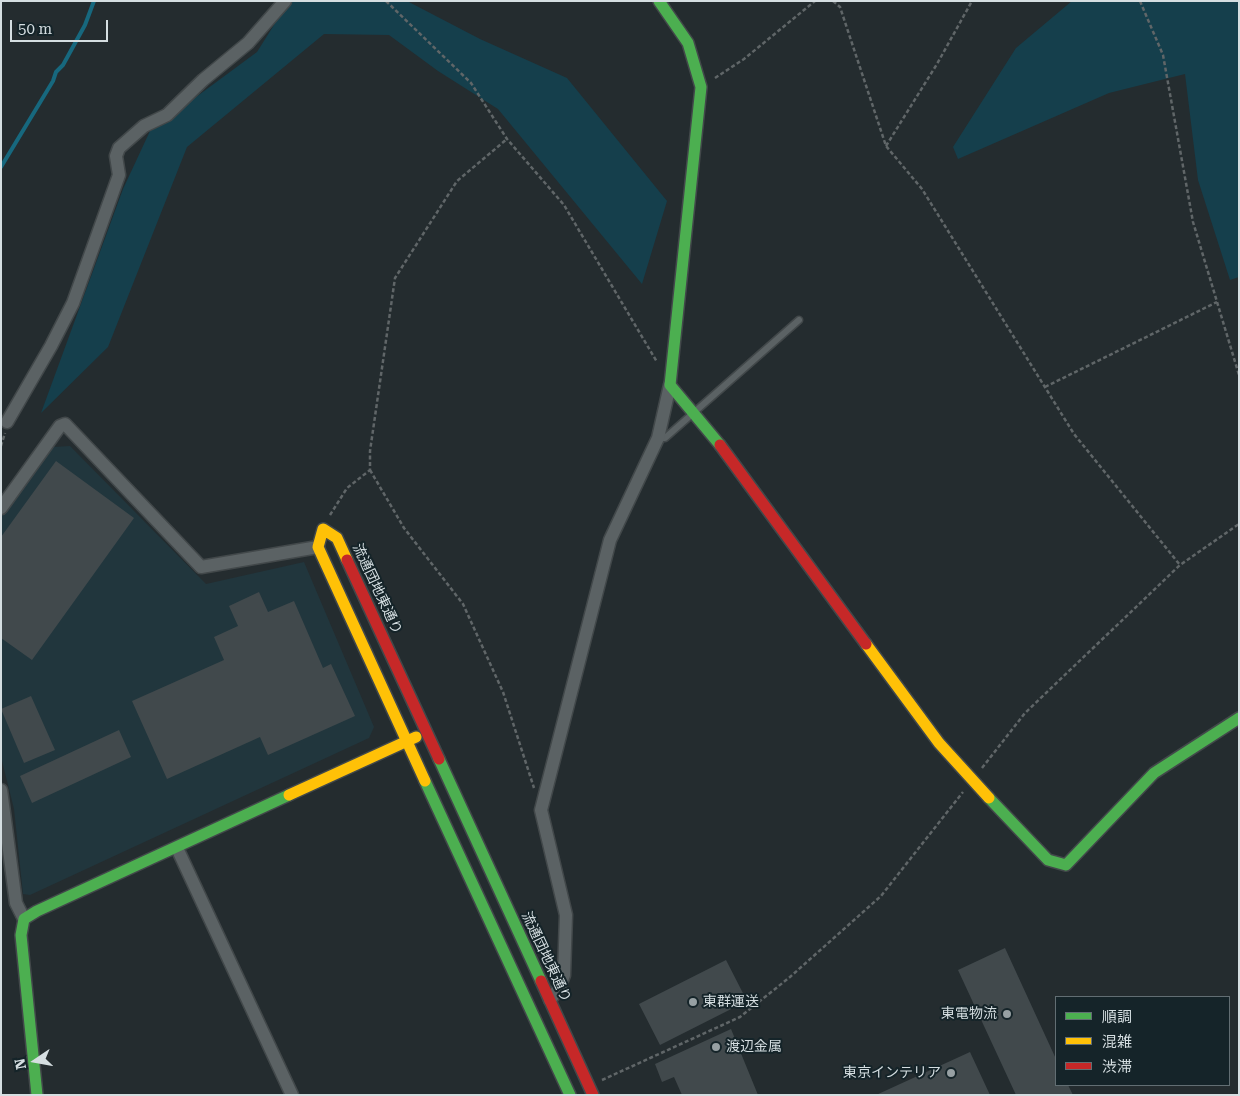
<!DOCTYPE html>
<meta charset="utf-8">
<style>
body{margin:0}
#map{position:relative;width:1240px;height:1096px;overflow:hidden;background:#242c2f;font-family:"Roboto Serif","Noto Sans JP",serif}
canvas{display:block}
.frame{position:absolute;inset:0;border:2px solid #d5dee1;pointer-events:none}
.legend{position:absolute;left:1055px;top:996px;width:175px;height:90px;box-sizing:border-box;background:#152429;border:1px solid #626e73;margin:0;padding:6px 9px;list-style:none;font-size:15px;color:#d5dee1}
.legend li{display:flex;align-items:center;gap:10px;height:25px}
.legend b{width:25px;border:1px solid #626e73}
.north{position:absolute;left:10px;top:1036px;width:50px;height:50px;-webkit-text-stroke:4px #152429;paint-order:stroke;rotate:258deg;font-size:14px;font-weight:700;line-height:20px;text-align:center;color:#d5dee1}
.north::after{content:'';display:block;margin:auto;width:18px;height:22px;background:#d5dee1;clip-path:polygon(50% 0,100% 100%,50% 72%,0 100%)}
.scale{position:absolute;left:10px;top:20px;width:98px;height:22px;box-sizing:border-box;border:2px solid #d5dee1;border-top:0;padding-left:6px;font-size:15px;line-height:18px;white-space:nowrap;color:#d5dee1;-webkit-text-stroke:4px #152429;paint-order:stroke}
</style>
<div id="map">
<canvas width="1240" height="1096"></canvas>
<div class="frame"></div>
<ul class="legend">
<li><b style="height:6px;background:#4caf50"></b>順調</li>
<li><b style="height:6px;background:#ffc107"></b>混雑</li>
<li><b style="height:6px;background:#c62828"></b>渋滞</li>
</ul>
<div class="north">N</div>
<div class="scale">50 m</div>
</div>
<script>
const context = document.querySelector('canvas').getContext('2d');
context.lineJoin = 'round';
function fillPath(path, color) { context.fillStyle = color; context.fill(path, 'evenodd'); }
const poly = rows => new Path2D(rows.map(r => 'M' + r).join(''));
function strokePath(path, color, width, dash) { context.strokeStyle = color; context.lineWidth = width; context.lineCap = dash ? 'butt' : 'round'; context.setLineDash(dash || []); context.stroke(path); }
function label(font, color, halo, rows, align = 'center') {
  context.font = font + ' "Roboto Serif","Noto Sans JP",serif'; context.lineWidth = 4; context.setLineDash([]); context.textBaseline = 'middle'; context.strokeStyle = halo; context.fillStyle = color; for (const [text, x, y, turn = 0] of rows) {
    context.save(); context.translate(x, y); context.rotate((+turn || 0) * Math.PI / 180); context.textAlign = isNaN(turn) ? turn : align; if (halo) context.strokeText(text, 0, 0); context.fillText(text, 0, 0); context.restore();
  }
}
const built = poly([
 [70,446,206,584,304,562,374,727,369,738,30,895,23,894,14,809,1,757,1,515,53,447]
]);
const green = poly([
 [289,1,407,1,480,39,567,78,667,201,642,284,498,109,438,71,389,35,324,34,187,147,108,347,41,413,123,189,150,131,257,52],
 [1072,1,1239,1,1239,277,1230,280,1198,180,1185,74,1109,93,958,159,953,147,1016,48]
]);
const stream = poly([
 [1,167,53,81,56,72,63,65,85,25,94,1]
]);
const building = poly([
 [56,461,134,518,32,660,1,638,1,537],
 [259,592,268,612,294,601,323,668,331,664,355,716,268,755,260,737,167,779,132,701,224,660,214,637,238,626,229,606],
 [31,696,55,750,24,763,1,709],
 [119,730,131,757,32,803,20,776],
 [1005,948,1056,1059,1056,1085,1068,1085,1073,1095,1016,1095,958,970],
 [726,960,747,1001,660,1045,639,1004],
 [731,1029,758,1095,682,1095,674,1077,662,1082,655,1064],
 [970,1052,990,1095,876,1095]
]);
const path = poly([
 [386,1,471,83,507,139,564,205,657,362],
 [833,1,840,7,886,146,922,189,1074,434,1180,565],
 [1140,1,1163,55,1193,222,1239,375],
 [715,78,744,59,815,1],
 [886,146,937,64,972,1],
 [1045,387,1217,302],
 [1,446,5,433],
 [370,470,404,528,463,604,503,692,534,788],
 [330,515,347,488,370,470,370,451,395,278,457,181,507,139],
 [982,768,1025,713,1180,565,1239,524],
 [602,1080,740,1017,790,977,881,896,963,792]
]);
const lane = poly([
 [658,438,665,438,799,320]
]);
const street = poly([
 [7,422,51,346,73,303,119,175,116,156,119,148,144,126,167,115,203,80,248,43,285,1],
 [1,508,60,426,65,424,201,567,318,547],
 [1,790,16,903,24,919],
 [177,848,292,1095],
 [550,1000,559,988,564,975,566,915,541,810,610,540,658,438,670,385]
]);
const fast = poly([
 [659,1,688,43,701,87,670,385,720,445],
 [439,759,541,981],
 [425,781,570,1095],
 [989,798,1048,860,1066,865,1154,773,1239,718],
 [37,1095,21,935,24,919,37,911,289,795]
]);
const slow = poly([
 [347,560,337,538,323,529,318,547,425,781],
 [866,644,939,743,989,798],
 [289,795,416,737]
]);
const jam = poly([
 [720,445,866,644],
 [347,560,439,759],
 [541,981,593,1095]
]);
const markers = [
 [693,1002,5,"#97a0a3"],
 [1007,1014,5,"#97a0a3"],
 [716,1047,5,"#97a0a3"],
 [951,1073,5,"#97a0a3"]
];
const streetNames = [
 ["流通団地東通り",377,589,65],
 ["流通団地東通り",546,957,65]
];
const poiNames = [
 ["東群運送",703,1002],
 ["東電物流",997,1014,"right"],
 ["渡辺金属",726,1047],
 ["東京インテリア",941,1073,"right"]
];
fillPath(built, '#21363d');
fillPath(green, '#153f4c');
strokePath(stream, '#17687e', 4);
fillPath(building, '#41494c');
strokePath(lane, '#42484a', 9);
strokePath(street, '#42484a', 15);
strokePath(fast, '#42484a', 14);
strokePath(slow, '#42484a', 14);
strokePath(jam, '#42484a', 14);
strokePath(path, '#606668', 2.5, [4, 2.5]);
strokePath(lane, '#5b6264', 6);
strokePath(street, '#5b6264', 12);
strokePath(fast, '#4caf50', 11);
strokePath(slow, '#ffc107', 11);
strokePath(jam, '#c62828', 11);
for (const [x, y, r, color] of markers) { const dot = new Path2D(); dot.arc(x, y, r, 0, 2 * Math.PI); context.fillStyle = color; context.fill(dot); strokePath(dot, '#152429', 2); }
label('14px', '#d5dee1', '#152429', streetNames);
label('14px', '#d5dee1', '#152429', poiNames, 'left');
</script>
